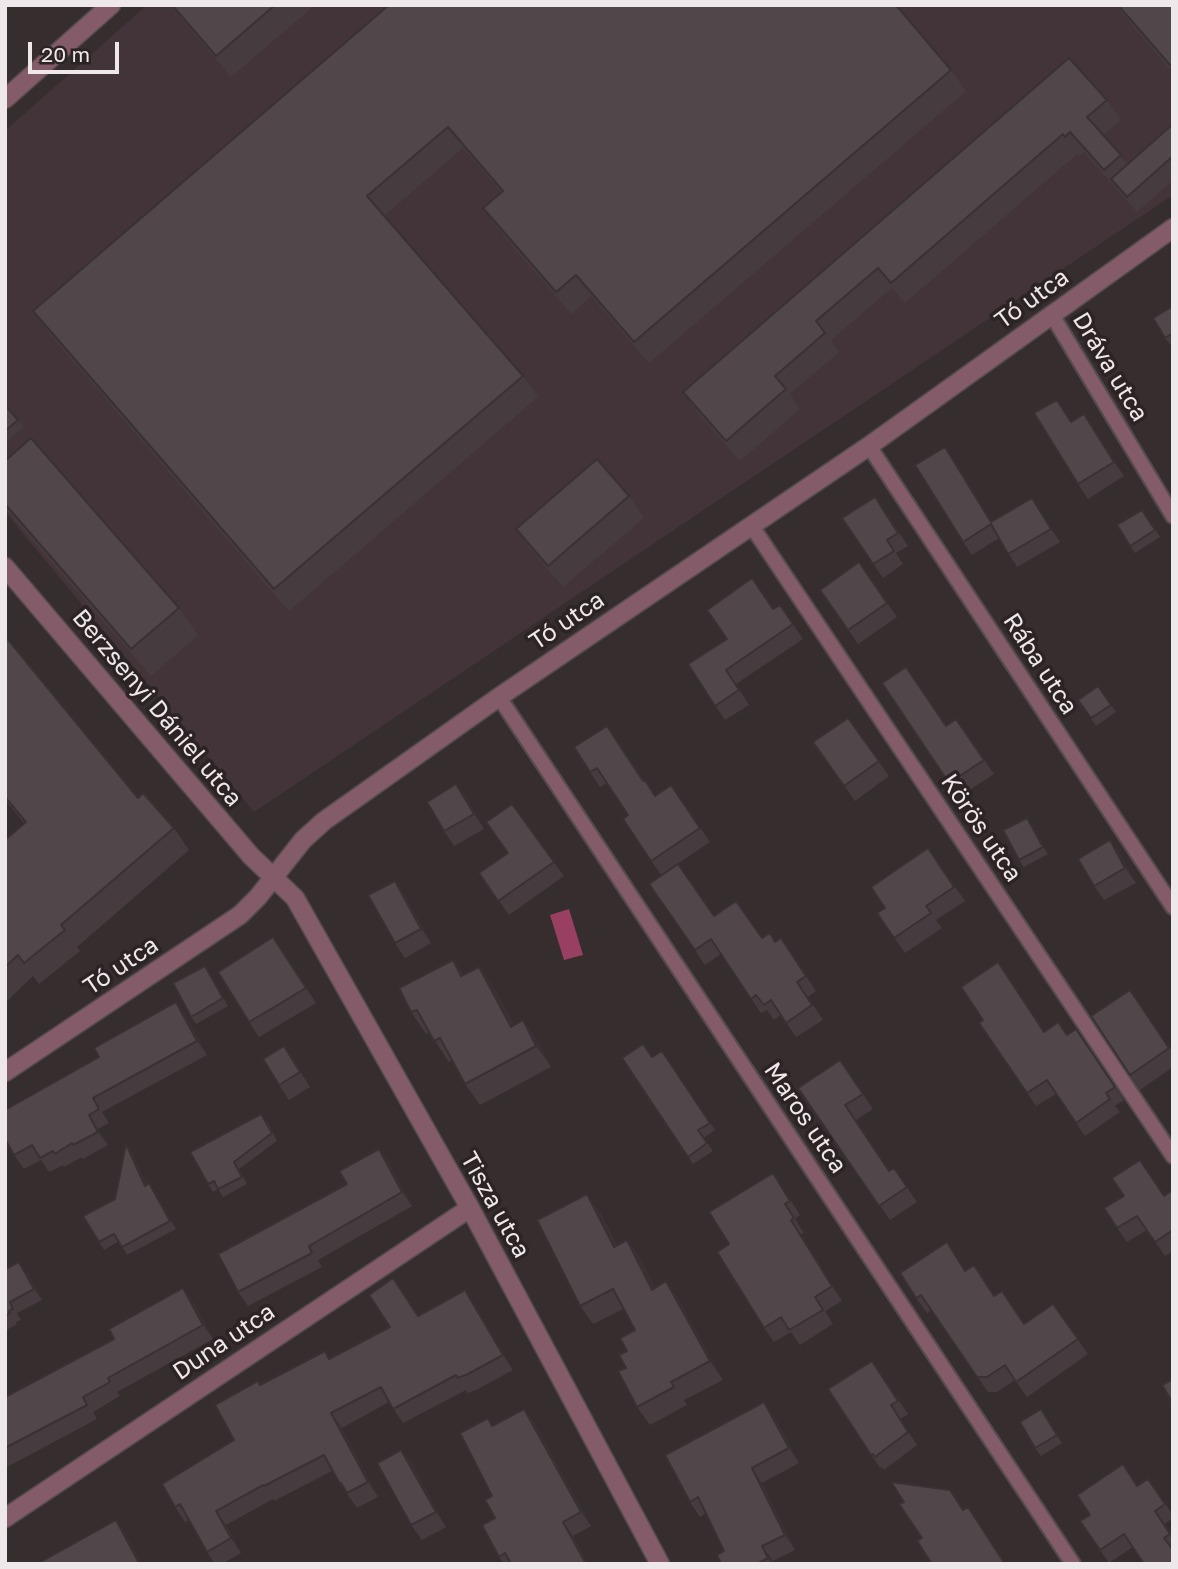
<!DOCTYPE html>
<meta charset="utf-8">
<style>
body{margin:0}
#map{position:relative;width:1178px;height:1569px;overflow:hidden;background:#362d2f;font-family:"Golos Text",sans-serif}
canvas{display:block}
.frame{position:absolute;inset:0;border:7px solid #eee8ea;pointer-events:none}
.scale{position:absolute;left:28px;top:42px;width:91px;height:32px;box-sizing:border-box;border:4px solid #eee8ea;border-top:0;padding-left:9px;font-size:21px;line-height:24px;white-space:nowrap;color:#eee8ea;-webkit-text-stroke:5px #2c2325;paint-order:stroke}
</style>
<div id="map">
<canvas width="1178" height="1569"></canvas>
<div class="frame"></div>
<div class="scale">20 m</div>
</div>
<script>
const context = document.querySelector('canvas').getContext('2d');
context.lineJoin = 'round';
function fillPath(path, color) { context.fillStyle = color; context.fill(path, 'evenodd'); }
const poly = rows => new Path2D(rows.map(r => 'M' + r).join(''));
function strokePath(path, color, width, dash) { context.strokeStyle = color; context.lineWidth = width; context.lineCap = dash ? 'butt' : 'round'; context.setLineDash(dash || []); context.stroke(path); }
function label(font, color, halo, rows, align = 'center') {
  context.font = font + ' "Golos Text",sans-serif'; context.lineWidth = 7; context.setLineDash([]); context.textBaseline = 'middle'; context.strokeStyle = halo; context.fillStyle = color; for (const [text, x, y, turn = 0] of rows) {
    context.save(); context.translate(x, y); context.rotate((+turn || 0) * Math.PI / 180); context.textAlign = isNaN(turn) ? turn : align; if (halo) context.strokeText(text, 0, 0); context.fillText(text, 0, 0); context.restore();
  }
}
const built = poly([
 [147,5,1173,5,1173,195,254,812,5,512,5,131]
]);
const water = poly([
 [569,909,583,955,564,960,550,915]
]);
const service = poly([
 [1052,315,1173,516],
 [869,446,1173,907],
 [751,525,1173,1156],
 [499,697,1073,1564]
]);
const minor = poly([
 [5,567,251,856,295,898,470,1208,660,1564],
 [5,1072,240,915,258,897,303,840,324,821,499,697,869,446,1173,228],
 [5,1518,470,1208]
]);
const tertiary = poly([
 [5,99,111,5]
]);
const wall = poly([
 [170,5,315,5,231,77],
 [389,5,951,70,966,91,649,363,591,296,571,314,498,229,483,208,501,192,463,148,384,216,523,376,538,397,289,611,48,332,33,311],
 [1115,5,1173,5,1173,73],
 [1107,100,1121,120,1103,135,1127,164,1173,124,1173,180,1137,212,1084,152,1079,156,1077,154,905,303,892,288,831,340,839,352,790,394,800,409,740,461,697,412,683,392],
 [1173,306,1173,348,1165,338],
 [5,405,24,427,5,443],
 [1072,422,1094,429,1124,476,1088,499,1078,484],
 [954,460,992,522,1032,498,1060,542,1017,567,999,538,972,555,963,542],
 [5,461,179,608,198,635,151,676,5,509],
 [629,496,644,518,563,587,531,550,516,529],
 [884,510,908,546,896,553,903,564,883,578,842,518],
 [1142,510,1160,537,1135,553,1117,525],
 [859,562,897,617,858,644,820,590],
 [780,605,803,639,736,684,749,705,725,720,688,664],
 [5,636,138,798,174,828,189,850,77,947,80,951,39,984,33,976,5,1003,5,840,25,824,5,800],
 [882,683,946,725,956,719,994,774,959,797],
 [1098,686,1116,712,1096,726,1078,700],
 [848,718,889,776,855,801,813,742],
 [617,740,644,781,656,796,671,785,710,842,661,875,623,819,628,815,607,783,600,787,590,772],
 [456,784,467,799,484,829,454,846,444,831],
 [512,804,564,876,509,915,479,873,508,853],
 [1032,825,1048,854,1024,867,1019,860],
 [1110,840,1120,855,1136,883,1104,900,1094,886],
 [928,848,965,901,936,920,942,928,905,953,877,913,885,908],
 [395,881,405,896,431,943,405,958,395,943],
 [649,884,714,916,762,938,776,942,781,938,816,991,808,997,823,1020,796,1037,781,1015,774,1020,767,1010,761,1013,721,954,705,965],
 [284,952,316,1003,259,1037,249,1022],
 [453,960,463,975,479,967,494,988,514,1025,523,1020,538,1042,551,1067,480,1105,465,1084,452,1060,449,1062,429,1032,426,1034,411,1012],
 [205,966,228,1006,196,1024,191,1017],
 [1130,990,1173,1052,1173,1067,1140,1090,1091,1016],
 [176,1002,186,1016,207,1055,102,1112,109,1123,98,1129,108,1145,83,1159,82,1157,64,1167,63,1165,49,1172,41,1160,24,1169,14,1155,99,1057],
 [979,1023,1067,1035,1076,1029,1124,1100,1115,1106,1120,1112,1085,1136,1056,1094,1036,1106],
 [662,1051,715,1130,704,1138,713,1151,693,1164,622,1058,652,1057],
 [840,1060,873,1109,856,1120,889,1171,894,1168,917,1202,890,1220,798,1088],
 [295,1061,310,1087,289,1100,279,1085],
 [267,1121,277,1141,239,1169,247,1184,223,1197,218,1189,213,1192,208,1184],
 [126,1144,131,1151,147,1185,154,1191,176,1229,127,1255,119,1241,104,1250,99,1242,115,1199],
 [379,1149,389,1163,412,1206,318,1260,322,1267,248,1306,238,1292,347,1184],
 [783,1188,800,1215,795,1219,804,1233,801,1234,842,1301,825,1311,833,1324,800,1345,791,1332,774,1342,764,1328,729,1244],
 [1173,1192,1173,1251,1165,1256,1147,1230,1127,1242,1117,1228,1164,1195],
 [600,1212,617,1245,627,1240,640,1258,655,1288,666,1281,678,1299,723,1380,684,1400,687,1405,650,1425,637,1407,626,1368,627,1351,635,1330,623,1309,593,1324,580,1306],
 [5,1269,27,1273,42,1300,17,1313,21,1320,16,1322,17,1324,5,1331],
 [966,1270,1024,1324,1053,1304,1088,1354,1027,1397,1015,1380,997,1392,988,1392,931,1310,927,1313,916,1298],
 [183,1288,193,1302,213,1339,117,1392,120,1396,93,1412,97,1419,5,1468,5,1397,114,1339],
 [465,1290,475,1305,513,1370,478,1389,468,1393,466,1390,403,1423,389,1402,342,1428,378,1497,357,1508,340,1484,332,1471,274,1501,273,1499,226,1525,241,1553,222,1564,215,1564,207,1552,189,1520,185,1522,175,1507,234,1440,330,1358,418,1316],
 [872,1361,908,1414,900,1419,917,1445,884,1470,882,1467,880,1468,871,1455],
 [524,1409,534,1423,591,1526,573,1536,588,1564,504,1564,499,1557,492,1496,493,1425],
 [774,1416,799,1463,762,1483,795,1550,773,1561,774,1564,721,1564,724,1551,706,1513,700,1517,690,1502],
 [1046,1417,1062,1443,1041,1456,1035,1448],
 [401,1450,412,1464,446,1527,422,1540,411,1525],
 [1148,1479,1173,1515,1173,1518,1164,1524,1173,1537,1173,1564,1133,1547,1109,1563,1080,1521]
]);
const shadedWall = poly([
 [1084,414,1094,429,1124,476,1114,462],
 [945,447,954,460,1000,535,991,522],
 [1032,498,1041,511,1060,542,1051,529],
 [456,784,467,799,484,829,474,814],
 [1027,818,1032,825,1048,854,1043,847],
 [1110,840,1120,855,1136,883,1125,868],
 [395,881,405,896,431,943,421,929],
 [273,937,284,952,316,1003,306,988],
 [205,966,210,973,228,1006,223,998],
 [479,967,494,988,526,1048,511,1027],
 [176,1002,186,1016,207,1055,197,1041],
 [523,1020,538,1042,551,1067,536,1046],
 [284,1046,295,1061,310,1087,300,1072],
 [89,1115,98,1129,108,1145,98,1132],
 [126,1144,131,1151,151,1193,145,1186],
 [379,1149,389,1163,412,1206,402,1192],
 [587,1194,600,1212,627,1265,614,1247],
 [791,1220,801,1234,842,1301,832,1286],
 [627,1240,640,1258,665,1308,652,1290],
 [19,1262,27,1273,42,1300,34,1289],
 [666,1281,678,1299,723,1380,710,1361],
 [183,1288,193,1302,213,1339,203,1325],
 [465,1290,475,1305,513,1370,503,1355],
 [764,1402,774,1416,799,1463,789,1448],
 [524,1409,534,1423,591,1526,581,1512],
 [331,1413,342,1428,378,1497,368,1482],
 [401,1450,412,1464,446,1527,436,1512],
 [752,1468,762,1483,795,1550,785,1535],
 [216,1511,226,1525,241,1553,231,1538],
 [116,1520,126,1534,142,1564,140,1564],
 [563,1522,573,1536,588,1564,586,1564],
 [762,1546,773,1561,774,1564,772,1564,768,1558]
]);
const building = poly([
 [172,5,275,5,216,56,172,5],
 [389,5,896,5,951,70,634,342,576,275,556,292,483,208,503,191,448,127,367,196,523,376,274,589,33,311,389,5],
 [1118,5,1173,5,1173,63,1170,65,1118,5],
 [1069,58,1107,100,1087,117,1121,155,1104,170,1070,132,1065,137,1063,134,891,283,878,268,816,321,825,333,775,376,786,389,726,441,683,392,1069,58],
 [1173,124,1173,156,1127,197,1111,179,1173,124],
 [1173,306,1173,333,1165,338,1153,318,1173,306],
 [1057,400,1071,422,1084,414,1114,462,1078,484,1034,413,1057,400],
 [5,405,18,420,5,431,5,405],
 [31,438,179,608,131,649,5,504,5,461,31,438],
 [945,447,991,522,1032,498,1051,529,1008,554,991,524,963,542,915,465,945,447],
 [597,459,629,496,548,566,516,529,597,459],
 [875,497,898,533,887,540,894,551,873,564,842,518,875,497],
 [1142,510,1155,530,1130,546,1117,525,1142,510],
 [859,562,887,603,848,630,820,590,859,562],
 [752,578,773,609,780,605,793,624,726,670,739,690,715,706,688,664,727,639,707,610,752,578],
 [5,636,138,798,143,793,174,828,61,925,65,930,24,963,18,955,5,967,5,840,26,822,5,797,5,636],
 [906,667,946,726,956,719,984,760,949,783,882,683,906,667],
 [1098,686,1111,705,1091,718,1078,700,1098,686],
 [848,718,879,761,844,786,813,742,848,718],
 [607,726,643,781,645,780,655,796,671,785,700,828,651,861,623,819,628,815,597,768,590,772,574,747,607,726],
 [456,784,474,814,444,831,427,802,456,784],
 [512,804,554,862,498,901,479,873,508,853,486,822,512,804],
 [1027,818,1043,847,1019,860,1003,830,1027,818],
 [1110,840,1125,868,1094,886,1078,859,1110,840],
 [928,848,954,887,926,906,931,913,894,938,877,913,885,908,871,887,928,848],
 [678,864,714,916,736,901,762,938,770,933,775,942,781,938,806,976,797,982,812,1005,786,1023,771,1000,764,1005,756,995,751,999,711,939,695,950,649,884,678,864],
 [395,881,421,929,395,943,368,895,395,881],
 [273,937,306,988,249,1022,218,972,273,937],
 [453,960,461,976,479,967,511,1027,523,1020,536,1046,465,1084,440,1038,434,1041,417,1010,411,1012,399,988,453,960],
 [998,962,1044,1032,1058,1022,1067,1035,1076,1029,1115,1087,1106,1093,1110,1099,1076,1123,1047,1080,1027,1093,979,1023,983,1020,961,987,998,962],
 [205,966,223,998,191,1017,173,983,205,966],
 [1130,990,1169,1048,1130,1075,1091,1016,1130,990],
 [176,1002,197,1041,93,1098,99,1109,89,1115,98,1132,73,1145,72,1143,55,1154,53,1151,40,1158,32,1145,14,1155,5,1139,5,1110,99,1057,94,1048,176,1002],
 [643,1044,652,1057,662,1051,710,1123,698,1130,707,1143,688,1157,622,1058,643,1044],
 [284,1046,300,1072,279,1085,263,1059,284,1046],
 [840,1060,863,1094,845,1105,889,1171,894,1168,907,1187,879,1206,798,1088,840,1060],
 [261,1114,272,1133,234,1162,242,1177,218,1189,214,1181,208,1184,190,1152,261,1114],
 [126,1144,145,1186,149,1183,170,1221,122,1247,114,1234,99,1242,83,1216,115,1199,126,1144],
 [379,1149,402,1192,309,1246,312,1253,238,1292,218,1254,347,1184,339,1171,379,1149],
 [1140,1160,1164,1196,1171,1191,1173,1193,1173,1230,1155,1242,1137,1216,1117,1228,1104,1208,1124,1196,1112,1178,1140,1160],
 [773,1173,790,1201,785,1204,794,1218,791,1220,832,1286,815,1297,823,1310,789,1330,781,1317,764,1328,717,1252,729,1244,709,1212,773,1173],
 [587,1194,614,1247,627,1240,652,1290,666,1281,710,1361,671,1382,674,1387,637,1407,618,1371,626,1368,619,1355,627,1351,620,1338,635,1330,613,1289,580,1306,537,1220,587,1194],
 [947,1242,965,1271,974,1265,994,1296,1002,1291,1024,1324,1053,1304,1078,1339,1016,1382,1005,1365,987,1377,977,1377,921,1295,916,1298,900,1273,947,1242],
 [19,1262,34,1289,10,1302,13,1309,9,1311,10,1313,5,1316,5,1269,19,1262],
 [393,1278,418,1316,465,1290,503,1355,468,1374,458,1378,456,1375,393,1409,381,1387,331,1413,368,1482,347,1493,341,1483,340,1484,324,1455,264,1486,263,1485,216,1511,231,1538,207,1552,180,1504,175,1507,162,1484,234,1440,215,1405,258,1381,260,1385,325,1351,329,1359,390,1327,369,1295,393,1278],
 [183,1288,203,1325,108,1378,110,1382,83,1397,87,1405,5,1448,5,1397,114,1339,109,1329,183,1288],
 [872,1361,898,1401,891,1405,908,1432,875,1457,873,1454,871,1455,828,1389,872,1361],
 [1173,1379,1173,1403,1162,1385,1173,1379],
 [764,1402,789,1448,752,1468,785,1535,762,1546,768,1558,757,1564,721,1564,717,1555,724,1551,698,1497,690,1502,665,1455,764,1402],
 [524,1409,581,1512,563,1522,586,1564,511,1564,505,1553,499,1557,482,1525,495,1518,485,1500,492,1496,460,1433,488,1418,492,1426,524,1409],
 [1041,1409,1057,1435,1035,1448,1020,1422,1041,1409],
 [401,1450,436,1512,411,1525,377,1463,401,1450],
 [1123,1464,1137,1486,1148,1479,1165,1504,1155,1511,1170,1534,1164,1538,1173,1550,1173,1564,1144,1564,1124,1534,1100,1550,1080,1521,1090,1515,1077,1495,1123,1464],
 [891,1482,950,1490,963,1510,968,1507,1005,1564,932,1564,917,1541,922,1538,899,1504,904,1502,891,1482],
 [116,1520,139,1563,137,1564,37,1564,116,1520]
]);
const streetNames = [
 ["Tó utca",1032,299,-36],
 ["Dráva utca",1110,367,59],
 ["Tó utca",567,621,-34],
 ["Rába utca",1040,664,57],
 ["Berzsenyi Dániel utca",157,708,50],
 ["Körös utca",981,828,56],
 ["Tó utca",121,966,-34],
 ["Maros utca",805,1118,56],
 ["Tisza utca",495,1205,61],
 ["Duna utca",224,1342,-34]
];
fillPath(built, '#433439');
fillPath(water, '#994062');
strokePath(service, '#534b4d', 18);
strokePath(minor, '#534b4d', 21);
strokePath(tertiary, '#534b4d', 21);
strokePath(service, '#845b68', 14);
strokePath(minor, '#845b68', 18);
strokePath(tertiary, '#845b68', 18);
fillPath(wall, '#463c3f');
fillPath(shadedWall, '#393133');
fillPath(building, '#514649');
strokePath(building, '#393133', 2);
label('24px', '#eee8ea', '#2c2325', streetNames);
</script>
